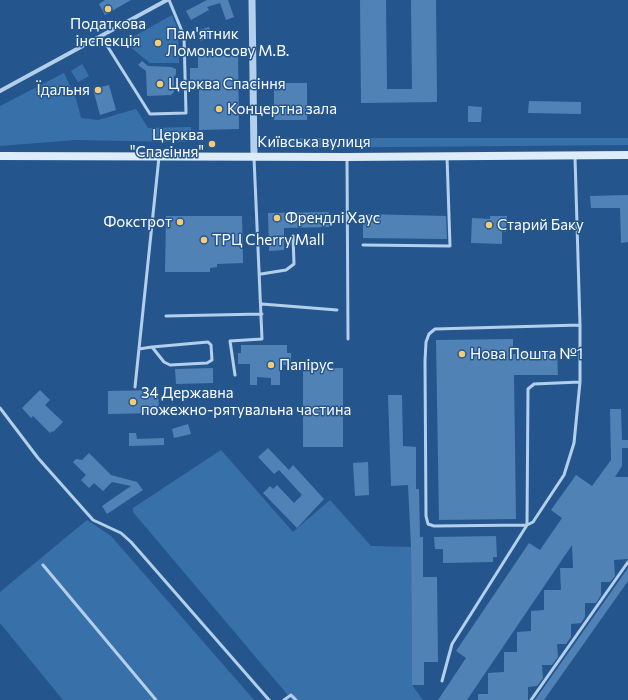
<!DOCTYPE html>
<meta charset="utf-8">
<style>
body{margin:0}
canvas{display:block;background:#24568d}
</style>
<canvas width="628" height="700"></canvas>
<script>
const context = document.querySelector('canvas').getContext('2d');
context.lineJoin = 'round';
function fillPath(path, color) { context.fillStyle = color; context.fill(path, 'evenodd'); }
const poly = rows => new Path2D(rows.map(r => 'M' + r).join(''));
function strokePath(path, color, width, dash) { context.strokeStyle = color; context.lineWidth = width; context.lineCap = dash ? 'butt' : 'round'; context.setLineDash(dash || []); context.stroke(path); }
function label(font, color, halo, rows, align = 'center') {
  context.font = font + ' Commissioner,sans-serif'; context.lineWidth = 3; context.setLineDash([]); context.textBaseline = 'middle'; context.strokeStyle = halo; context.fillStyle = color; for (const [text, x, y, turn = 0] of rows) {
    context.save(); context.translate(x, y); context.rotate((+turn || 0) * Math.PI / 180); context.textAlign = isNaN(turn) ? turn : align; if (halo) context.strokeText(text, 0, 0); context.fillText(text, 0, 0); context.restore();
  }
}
const green = poly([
 [172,15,178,30,179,63,150,63,124,42],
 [82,64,89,76,78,82,71,71],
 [64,73,76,99,81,118,98,120,136,109,148,128,191,127,191,140,183,142,75,140,0,146,0,106],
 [273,138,628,138,628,145,272,148],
 [221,450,293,532,330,500,371,546,411,547,412,685,423,700,292,700,133,512,133,508],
 [87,520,111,536,254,700,63,700,0,623,0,592]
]);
const building = poly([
 [105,0,131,0,105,15,99,4],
 [207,0,228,0,234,17,226,20,220,3,207,7,209,10,191,20,186,11],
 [360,0,386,0,387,89,412,89,411,0,436,0,437,102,361,103],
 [209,27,212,37,200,41,197,31],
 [238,53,239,129,199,130,199,89,190,89,190,68,198,68,198,54],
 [142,61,148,66,171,67,176,69,176,74,174,77,174,92,171,95,147,96,146,71,138,65],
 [274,83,307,83,307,120,274,120],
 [109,85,116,110,100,115,93,89],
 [529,101,581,102,581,114,528,113],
 [468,106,482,107,481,122,468,122],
 [628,195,628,242,621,243,620,208,591,208,590,196],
 [329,212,329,227,284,228,284,250,269,251,268,213],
 [363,214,446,216,447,239,363,238],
 [166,216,242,216,243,263,217,264,217,267,210,268,210,272,165,272],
 [490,216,507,216,506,232,502,231,502,244,471,243,472,218,490,219],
 [513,339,513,354,557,353,558,375,514,375,516,519,439,520,436,340],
 [241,345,287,345,287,353,291,353,291,365,280,365,280,385,271,385,271,378,257,377,257,385,250,385,250,364,238,364,238,353,241,353],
 [213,368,213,383,176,384,175,369],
 [303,368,343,368,343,447,303,447],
 [40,390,50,400,45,405,63,422,53,432,52,431,50,433,33,416,31,418,22,408],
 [158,390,159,413,108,414,108,391],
 [388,395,402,395,403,446,416,447,416,489,419,489,420,537,423,537,423,577,437,577,438,662,424,662,424,685,412,685,411,547,408,485,391,486],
 [610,409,621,409,622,440,628,440,628,448,622,448,622,466,615,477,628,477,628,559,614,560,615,576,610,582,601,582,601,595,596,603,585,603,585,617,581,623,571,624,571,637,566,644,557,644,558,657,552,665,542,665,543,678,537,686,528,687,528,700,478,700,478,694,488,694,488,673,504,672,504,652,517,652,517,632,531,631,531,611,544,610,544,590,561,590,560,568,573,568,572,545,467,700,438,700,466,658,456,651,529,543,540,550,562,518,551,510,576,475,592,486,611,460],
 [188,424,191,434,174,438,172,429],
 [129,433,136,433,137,439,164,438,164,445,129,446],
 [268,448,289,470,293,465,324,499,297,528,263,493,270,486,273,489,277,485,294,503,302,495,279,470,274,474,258,457],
 [89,453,111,475,137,482,143,490,107,514,102,506,131,486,112,482,103,491,94,483,89,488,81,480,86,475,73,462,76,459,82,460],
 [368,462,369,495,355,496,353,463],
 [496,536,497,557,493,557,493,562,443,563,443,549,435,549,434,537],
 [628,568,628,581,544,700,535,700]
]);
const service = poly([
 [101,36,150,114,186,113,184,36,169,0],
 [347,157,348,339],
 [575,157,580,325,580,382,574,443,564,475,533,522,527,525,434,526,428,524,426,516,425,361,426,342,429,334,435,329,580,325],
 [363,245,450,246,447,156],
 [261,274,286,270,294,264,293,236],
 [262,304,337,310],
 [166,316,262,314],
 [139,349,152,347,208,342,211,345,212,360,207,363,170,365,164,362,152,347],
 [235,375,230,341,262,339,254,158],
 [135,387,159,157],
 [0,408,38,458,93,520,121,533,131,542,269,700],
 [43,565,156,700],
 [442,681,452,644,527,525,528,389,534,384,580,382],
 [284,700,291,695,296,700],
 [531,700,628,562]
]);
const minor = poly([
 [0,91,167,0]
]);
const tertiary = poly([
 [252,0,254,156]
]);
const secondary = poly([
 [0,156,347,157,628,155]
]);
const markers = [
 [108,9,4,"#f6cb76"],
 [158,43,4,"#f6cb76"],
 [160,84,4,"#f6cb76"],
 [98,90,4,"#f6cb76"],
 [219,109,4,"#f6cb76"],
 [212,144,4,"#f6cb76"],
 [277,218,4,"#f6cb76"],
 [180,222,4,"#f6cb76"],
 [489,225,4,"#f6cb76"],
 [204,240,4,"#f6cb76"],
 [462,354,4,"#f6cb76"],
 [271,365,4,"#f6cb76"],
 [133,402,4,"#f6cb76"]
];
const poiNames = [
 ["Податкова",108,24,"center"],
 ["інспекція",108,41,"center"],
 ["Пам'ятник",166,34],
 ["Ломоносову М.В.",166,51],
 ["Церква Спасіння",168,84],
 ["Їдальня",90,90,"right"],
 ["Концертна зала",227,109],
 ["Церква",204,135,"right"],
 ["\"Спасіння\"",204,152,"right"],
 ["Френдлі Хаус",285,218],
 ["Фокстрот",172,222,"right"],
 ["Старий Баку",497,225],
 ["ТРЦ Cherry Mall",212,240],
 ["Нова Пошта №1",470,354],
 ["Папірус",279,365],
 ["34 Державна",141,393],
 ["пожежно-рятувальна частина",141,410]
];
const streetNames = [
 ["Київська вулиця",314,142]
];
fillPath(green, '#3871aa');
fillPath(building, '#5082b6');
strokePath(service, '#b3cfeb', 3);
strokePath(minor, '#b3cfeb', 4);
strokePath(tertiary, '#b3cfeb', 7);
strokePath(secondary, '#deebf9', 8);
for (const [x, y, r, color] of markers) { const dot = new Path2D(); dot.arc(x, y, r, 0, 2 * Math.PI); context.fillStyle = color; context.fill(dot); strokePath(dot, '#24568d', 1.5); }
label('15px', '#fff', '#24568d', poiNames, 'left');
label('15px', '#fff', '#24568d', streetNames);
</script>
